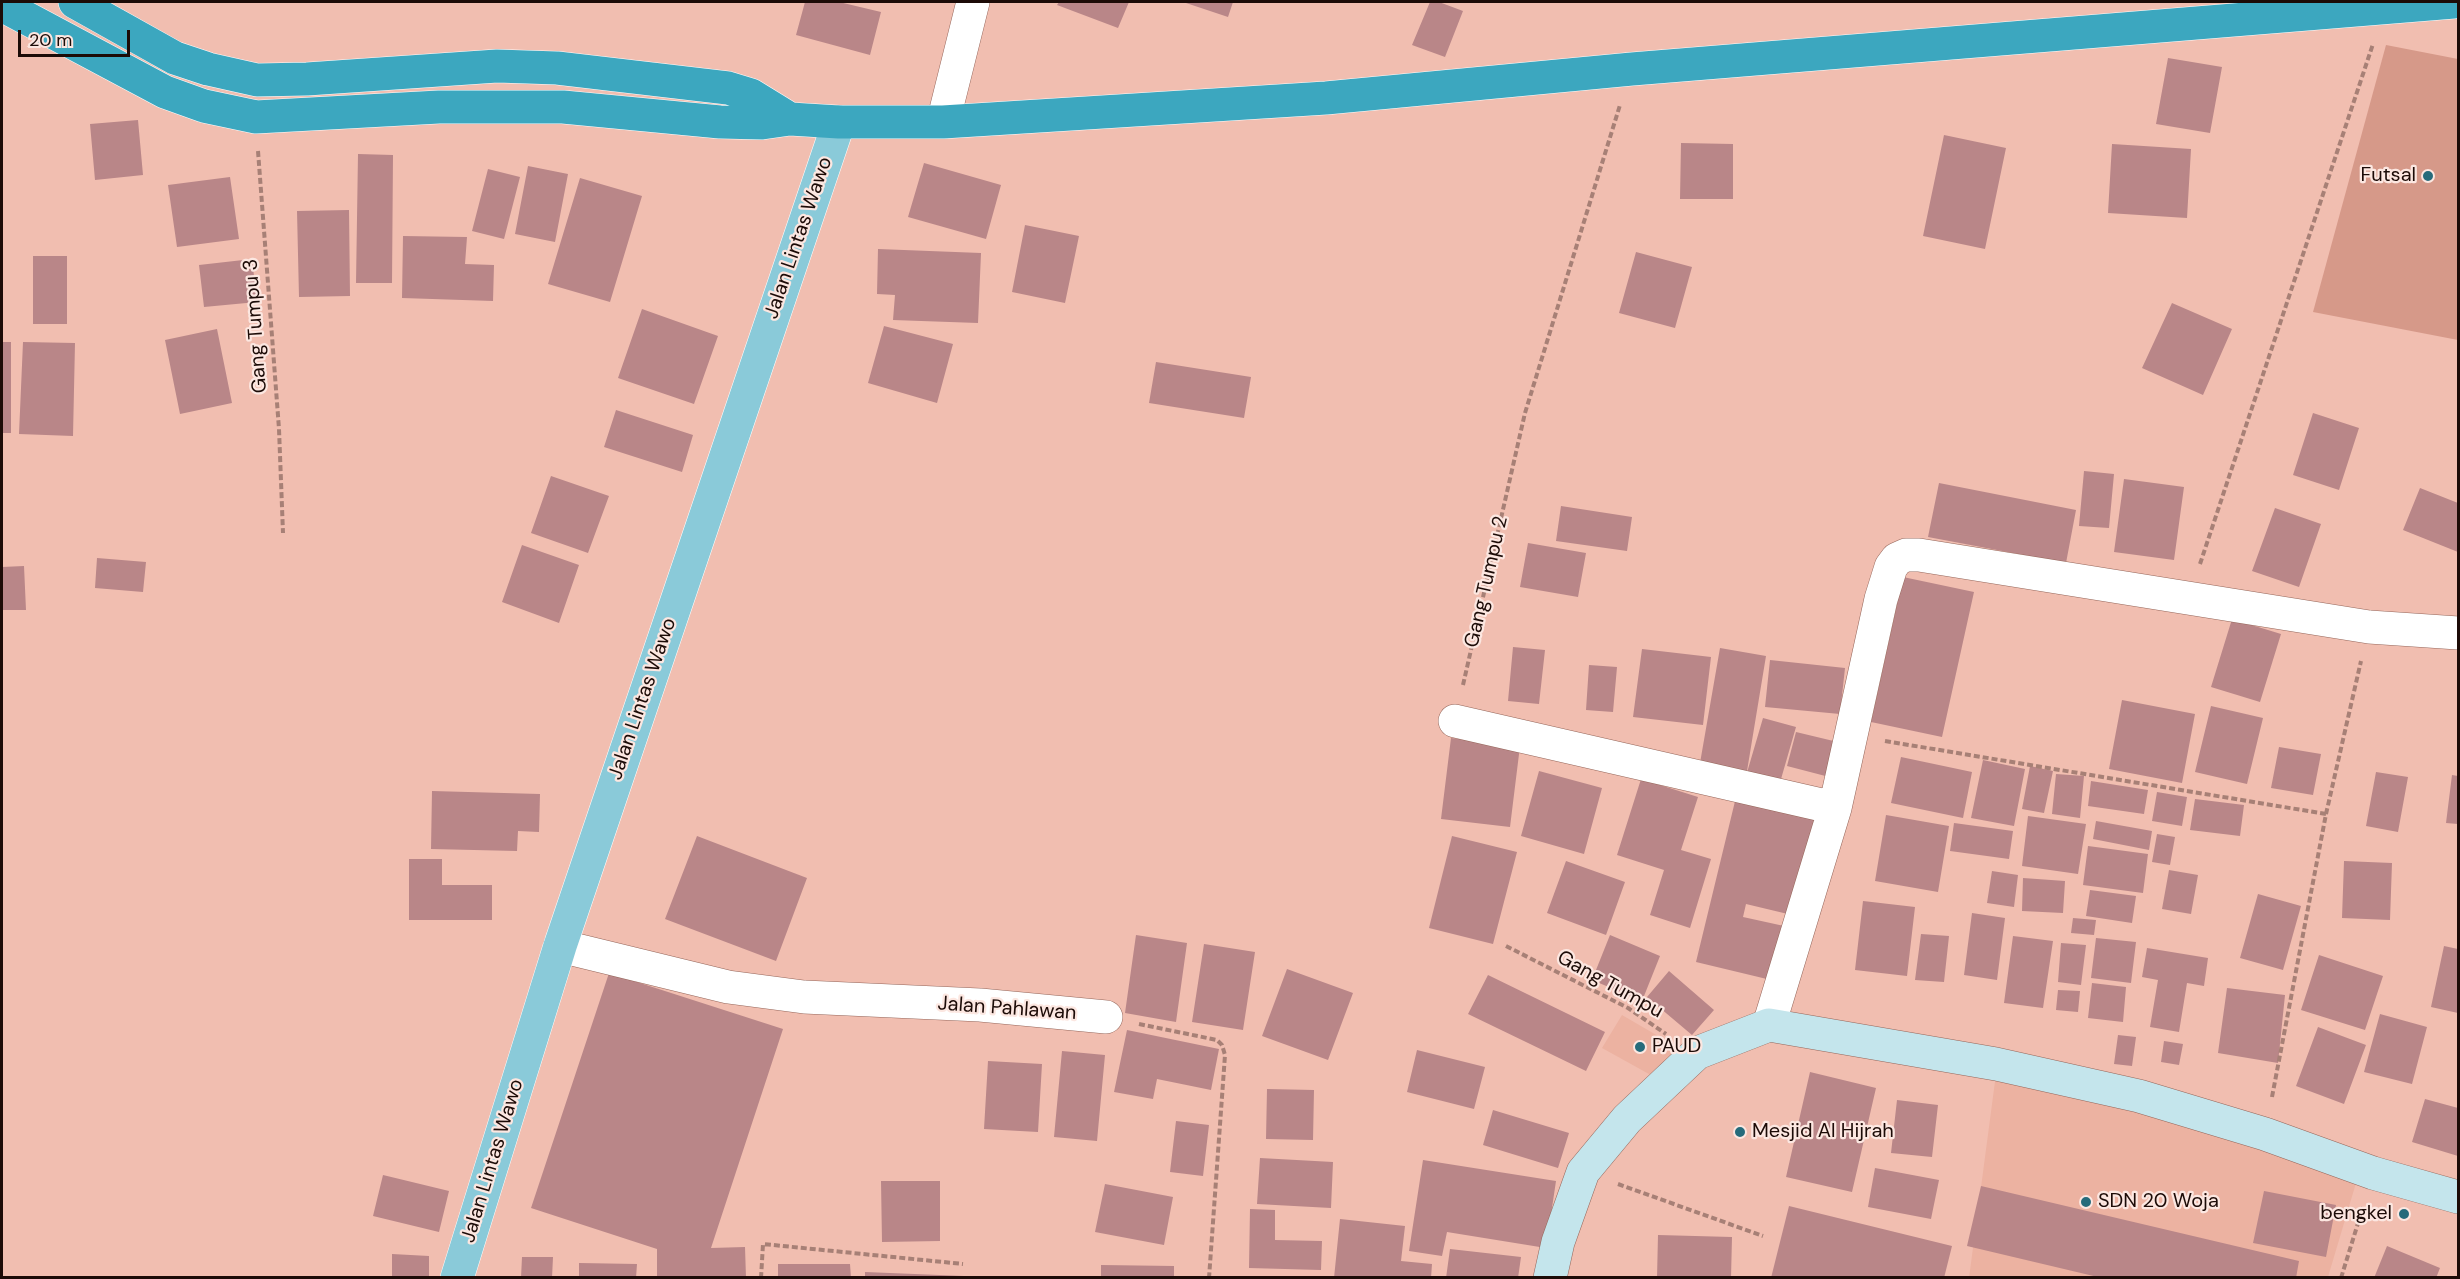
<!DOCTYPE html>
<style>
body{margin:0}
#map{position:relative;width:2460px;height:1279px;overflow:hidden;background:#f1beb0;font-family:"DM Sans",sans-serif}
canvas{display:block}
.frame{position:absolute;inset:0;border:3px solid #1c0b07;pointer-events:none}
.scale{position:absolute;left:18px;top:30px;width:112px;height:27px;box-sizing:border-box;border:3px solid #1c0b07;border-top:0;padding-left:8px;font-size:18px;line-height:21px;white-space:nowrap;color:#1c0b07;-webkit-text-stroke:4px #fce7e1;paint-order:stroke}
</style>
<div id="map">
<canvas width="2460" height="1279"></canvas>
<div class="frame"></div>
<div class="scale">20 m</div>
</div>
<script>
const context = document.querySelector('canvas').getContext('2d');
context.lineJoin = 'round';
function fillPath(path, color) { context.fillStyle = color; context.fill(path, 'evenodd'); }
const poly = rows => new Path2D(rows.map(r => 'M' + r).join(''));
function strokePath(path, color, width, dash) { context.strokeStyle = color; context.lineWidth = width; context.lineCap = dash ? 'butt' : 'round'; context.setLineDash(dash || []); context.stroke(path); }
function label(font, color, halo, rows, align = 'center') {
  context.font = font + ' "DM Sans",sans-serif'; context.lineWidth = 4.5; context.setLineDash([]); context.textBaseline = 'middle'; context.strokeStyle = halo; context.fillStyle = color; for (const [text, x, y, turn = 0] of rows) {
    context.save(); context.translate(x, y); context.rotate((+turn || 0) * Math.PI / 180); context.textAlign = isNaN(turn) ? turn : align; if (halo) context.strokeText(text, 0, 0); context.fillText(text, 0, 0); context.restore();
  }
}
const built = poly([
 [1622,1015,1677,1047,1658,1079,1602,1048],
 [1996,1074,2236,1135,2356,1183,2328,1277,1969,1278]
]);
const green = poly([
 [2386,45,2458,59,2458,340,2313,312]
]);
const building = poly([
 [805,2,839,2,881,12,870,55,796,35],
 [1059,2,1129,2,1118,28,1057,5],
 [1183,2,1233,2,1228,17],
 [1430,2,1439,2,1463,11,1445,57,1412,45],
 [2168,58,2222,67,2210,133,2156,124],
 [138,120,143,175,95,180,90,124],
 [1944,135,2006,148,1985,249,1923,236],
 [1681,143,1733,144,1733,199,1680,199],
 [2112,144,2191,149,2187,218,2108,213],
 [358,154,393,155,392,283,356,283],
 [924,163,1001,185,986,239,908,217],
 [528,166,568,174,555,242,515,234],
 [488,169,520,177,504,239,472,231],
 [230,177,239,239,177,247,168,185],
 [580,178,642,196,610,302,548,284],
 [349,210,350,296,299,297,297,211],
 [1025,225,1079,236,1065,303,1012,292],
 [403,236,467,237,465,264,494,265,493,301,402,298],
 [878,249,981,253,978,323,893,320,895,295,877,294],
 [1636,252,1692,267,1675,328,1619,313],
 [33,256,67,256,67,324,33,324],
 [252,259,257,302,204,307,199,265],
 [2172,303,2232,329,2203,395,2142,368],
 [642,309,718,336,694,404,618,378],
 [884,326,953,344,937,403,868,383],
 [217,329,232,403,180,414,165,340],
 [2,342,11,342,11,433,2,433],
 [23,342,75,343,73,436,19,434],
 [1156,362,1251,377,1244,418,1149,403],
 [616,410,693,435,682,472,604,447],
 [2313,413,2359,428,2339,490,2293,475],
 [2084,471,2114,474,2109,528,2079,526],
 [551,476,609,496,588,553,531,533],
 [2124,479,2184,487,2174,560,2114,552],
 [1939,483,2076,510,2066,563,1928,537],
 [2420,488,2458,503,2458,552,2403,530],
 [1561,506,1632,517,1627,551,1556,541],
 [2275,508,2321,524,2299,587,2252,571],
 [1528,543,1586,553,1578,597,1520,587],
 [522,545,579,565,559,623,502,602],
 [97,558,146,562,143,592,95,588],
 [24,566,26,610,2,610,2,567],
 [1903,577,1974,592,1942,737,1871,722],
 [2232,619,2281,634,2260,702,2211,687],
 [1513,647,1545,650,1539,704,1508,701],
 [1720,648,1766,656,1747,771,1700,763],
 [1642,649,1711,657,1703,725,1633,717],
 [1770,660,1845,668,1840,714,1765,707],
 [1589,665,1617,667,1613,712,1586,710],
 [2122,700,2195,714,2182,783,2109,769],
 [2211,706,2263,718,2247,784,2195,772],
 [1763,718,1796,727,1779,786,1746,776],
 [1796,732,1846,744,1837,779,1787,766],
 [1451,738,1520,746,1510,827,1441,819],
 [2279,747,2321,754,2313,795,2271,788],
 [1901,757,1972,772,1963,818,1891,803],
 [1983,760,2025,769,2014,826,1971,818],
 [2030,766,2053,771,2044,813,2022,809],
 [1539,771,1602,788,1584,854,1521,836],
 [2376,772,2408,777,2398,832,2366,826],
 [2056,774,2084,776,2080,818,2052,814],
 [2452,775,2458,776,2458,824,2446,823],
 [1641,779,1698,797,1681,850,1711,859,1690,928,1650,915,1664,870,1617,855],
 [2091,781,2148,790,2144,814,2088,806],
 [432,791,540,794,539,832,518,831,517,851,431,849],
 [2157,792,2187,797,2182,826,2152,821],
 [1737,793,1817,812,1792,915,1746,904,1743,917,1784,926,1771,980,1696,962],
 [2195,799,2244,805,2240,836,2190,830],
 [1886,815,1949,826,1938,892,1875,881],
 [2028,816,2086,824,2078,874,2022,866],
 [2096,821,2152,831,2149,850,2093,839],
 [1954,823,2013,831,2009,859,1950,851],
 [2157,834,2175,837,2170,865,2152,862],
 [697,836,807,878,776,961,665,919],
 [1452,836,1517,852,1493,944,1429,928],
 [2088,846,2148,854,2143,893,2083,885],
 [409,859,442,859,442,885,492,885,492,920,409,920],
 [1566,861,1625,882,1606,935,1547,913],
 [2344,861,2392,863,2390,920,2342,918],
 [2169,870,2198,875,2191,914,2162,909],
 [1992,871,2018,875,2014,907,1987,903],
 [2023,878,2065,881,2063,913,2022,911],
 [2090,890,2136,896,2132,923,2086,916],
 [2258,894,2301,906,2283,970,2240,958],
 [1863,901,1915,907,1907,976,1855,970],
 [1972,913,2005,918,1997,980,1964,975],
 [2073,918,2096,920,2094,935,2071,933],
 [1921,934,1949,936,1944,982,1915,980],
 [1136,935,1187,943,1176,1022,1125,1013],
 [1610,935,1660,956,1642,1001,1592,980],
 [2013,936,2053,941,2043,1008,2004,1003],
 [2096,938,2136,942,2131,983,2091,978],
 [2061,943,2086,945,2081,985,2058,982],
 [1204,944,1255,952,1243,1030,1192,1022],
 [2444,946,2458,949,2458,1013,2431,1007],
 [2147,948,2208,958,2204,986,2187,983,2179,1032,2150,1027,2158,980,2142,977],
 [2319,955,2383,976,2365,1030,2301,1010],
 [1287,969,1353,993,1328,1060,1262,1036],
 [1669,971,1714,1010,1692,1035,1647,997],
 [609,973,783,1029,711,1248,745,1247,746,1278,657,1278,657,1249,531,1208],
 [1488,975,1605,1032,1586,1071,1468,1014],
 [2092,983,2126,987,2123,1022,2088,1018],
 [2227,988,2285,995,2278,1063,2218,1053],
 [2058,990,2080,991,2078,1012,2056,1010],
 [2380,1014,2427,1027,2412,1084,2364,1072],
 [2318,1027,2366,1045,2344,1104,2296,1086],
 [1127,1030,1219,1049,1211,1090,1157,1079,1153,1099,1114,1092],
 [2118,1035,2136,1037,2132,1066,2114,1064],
 [2164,1041,2183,1044,2179,1065,2161,1062],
 [1417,1050,1485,1067,1474,1109,1407,1092],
 [1062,1051,1105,1055,1097,1141,1054,1137],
 [988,1061,1042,1064,1038,1132,984,1129],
 [1810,1072,1876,1088,1852,1192,1786,1177],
 [1267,1089,1314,1090,1313,1140,1266,1139],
 [2425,1099,2458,1108,2458,1156,2412,1142],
 [1897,1100,1938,1105,1932,1157,1891,1153],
 [1493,1110,1569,1133,1558,1168,1483,1145],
 [1176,1121,1209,1125,1203,1176,1170,1172],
 [1260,1158,1333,1162,1331,1208,1257,1204],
 [1423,1160,1556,1181,1546,1248,1447,1232,1442,1256,1409,1251],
 [1875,1168,1939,1180,1931,1219,1868,1207],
 [383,1175,449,1191,439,1232,373,1216],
 [881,1181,940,1181,940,1241,882,1242],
 [1105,1184,1173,1197,1164,1245,1095,1232],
 [1981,1186,2299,1261,2296,1278,2102,1278,1967,1246],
 [2264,1191,2336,1205,2326,1257,2253,1243],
 [1789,1206,1952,1246,1944,1278,1771,1278],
 [1250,1209,1275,1210,1275,1240,1322,1241,1321,1270,1249,1268],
 [1340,1219,1405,1226,1401,1261,1432,1264,1431,1278,1334,1278],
 [1658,1235,1732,1237,1731,1278,1657,1278],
 [2387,1246,2440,1268,2436,1278,2374,1278],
 [1450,1249,1521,1257,1518,1278,1446,1278],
 [392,1254,429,1256,429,1278,392,1278],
 [522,1257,553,1257,552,1278,521,1278],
 [579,1263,637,1264,636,1278,579,1278],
 [778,1264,850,1264,851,1278,778,1278],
 [1101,1265,1174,1266,1174,1278,1101,1278],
 [865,1272,964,1276,964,1278,865,1278]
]);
const path = poly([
 [258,151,279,429,283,533],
 [2200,564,2373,44],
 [1463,685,1525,413,1620,105],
 [1885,741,2326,814],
 [1506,946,1628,1008,1666,1034],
 [1139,1024,1217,1040,1222,1045,1225,1055,1209,1278],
 [2272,1097,2326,814,2361,661],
 [1618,1184,1763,1236],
 [761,1278,763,1244,963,1264],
 [2341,1278,2363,1207]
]);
const street = poly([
 [943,122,973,2],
 [1455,721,1835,808],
 [560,946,728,987,804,997,980,1005,1106,1017],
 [1769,1025,1835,808,1881,599,1891,567,1897,559,1906,555,1919,555,2369,627,2458,633]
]);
const secondary = poly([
 [1550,1278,1558,1242,1583,1172,1627,1119,1697,1053,1769,1025,1996,1064,2139,1096,2265,1134,2373,1173,2458,1197]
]);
const primary = poly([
 [457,1278,560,946,839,122]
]);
const highway = poly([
 [75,2,175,58,208,69,257,80,307,79,497,66,557,68,728,88,751,95,790,119],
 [2,5,165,92,204,106,256,117,439,107,563,107,720,122,762,123,790,119,839,122,943,122,1326,98,1632,69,2454,2]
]);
const markers = [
 [2428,176,6,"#266b7b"],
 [1640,1047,6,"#266b7b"],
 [1740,1132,6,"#266b7b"],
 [2086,1202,6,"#266b7b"],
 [2404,1214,6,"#266b7b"]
];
const poiNames = [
 ["Futsal",2416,176,"right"],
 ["PAUD",1652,1047],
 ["Mesjid Al Hijrah",1752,1132],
 ["SDN 20 Woja",2098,1202],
 ["bengkel",2392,1214,"right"]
];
const streetNames = [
 ["Jalan Lintas Wawo",799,238,-71],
 ["Gang Tumpu 3",256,326,-94],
 ["Gang Tumpu 2",1487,582,-77],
 ["Jalan Lintas Wawo",643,699,-71],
 ["Gang Tumpu",1610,985,29],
 ["Jalan Pahlawan",1007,1009,4],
 ["Jalan Lintas Wawo",493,1161,-73]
];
fillPath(built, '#ecb2a1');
fillPath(green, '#d69989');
fillPath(building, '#b98688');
strokePath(street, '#95665a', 34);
strokePath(secondary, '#95665a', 34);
strokePath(primary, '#fff', 34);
strokePath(highway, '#fff', 34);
strokePath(path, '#a78076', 4, [6, 3]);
strokePath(street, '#fff', 33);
strokePath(secondary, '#c4e5ec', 33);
strokePath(primary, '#8acad9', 33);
strokePath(highway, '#3ca7bf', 33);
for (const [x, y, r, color] of markers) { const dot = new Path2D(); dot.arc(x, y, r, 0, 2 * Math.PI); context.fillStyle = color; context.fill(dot); strokePath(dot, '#fce7e1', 2); }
label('20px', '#1c0b07', '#fce7e1', poiNames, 'left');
label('20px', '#1c0b07', '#fce7e1', streetNames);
</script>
